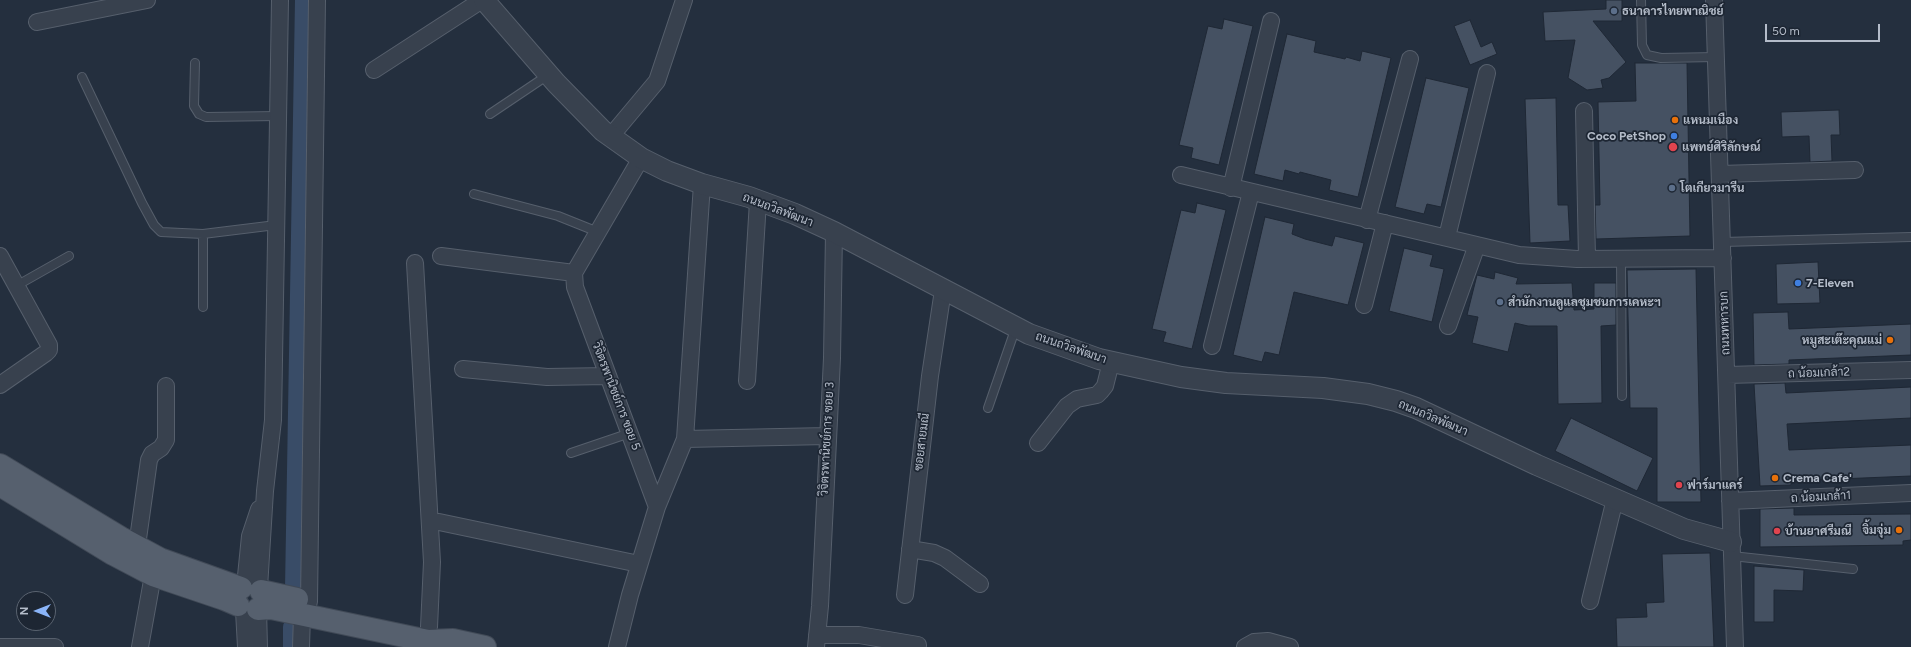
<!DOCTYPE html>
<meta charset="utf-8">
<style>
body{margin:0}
#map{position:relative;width:1911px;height:647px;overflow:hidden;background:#242f3e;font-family:Figtree,sans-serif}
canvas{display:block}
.north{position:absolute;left:16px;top:591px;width:40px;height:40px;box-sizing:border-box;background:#1d2633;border:1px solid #59626f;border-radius:50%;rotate:270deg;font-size:11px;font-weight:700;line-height:16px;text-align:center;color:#b4bcc9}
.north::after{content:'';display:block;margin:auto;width:14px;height:18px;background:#8ab4f8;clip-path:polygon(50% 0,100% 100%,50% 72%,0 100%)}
.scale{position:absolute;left:1765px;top:24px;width:115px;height:18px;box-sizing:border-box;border:2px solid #b4bcc9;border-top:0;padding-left:5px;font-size:12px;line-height:14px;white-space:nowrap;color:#b4bcc9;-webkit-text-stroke:3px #1d2633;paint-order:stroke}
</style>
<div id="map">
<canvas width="1911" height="647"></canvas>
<div class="north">N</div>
<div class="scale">50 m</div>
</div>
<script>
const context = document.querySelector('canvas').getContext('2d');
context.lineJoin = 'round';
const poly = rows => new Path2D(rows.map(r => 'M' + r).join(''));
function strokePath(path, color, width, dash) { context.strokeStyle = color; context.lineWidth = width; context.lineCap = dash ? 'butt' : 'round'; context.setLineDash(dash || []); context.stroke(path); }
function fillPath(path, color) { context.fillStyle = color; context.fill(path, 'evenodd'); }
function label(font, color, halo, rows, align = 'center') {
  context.font = font + ' Figtree,Sarabun,sans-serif'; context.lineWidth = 3.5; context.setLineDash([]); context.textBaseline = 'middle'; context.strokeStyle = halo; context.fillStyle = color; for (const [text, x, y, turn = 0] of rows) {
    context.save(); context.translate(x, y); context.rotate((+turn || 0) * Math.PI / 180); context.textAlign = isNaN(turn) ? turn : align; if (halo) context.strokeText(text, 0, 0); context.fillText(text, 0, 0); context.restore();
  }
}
const canal = poly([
 [293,589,303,0],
 [291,647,291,627]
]);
const building = poly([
 [1606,0,1622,0,1622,21,1593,21,1626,62,1609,78,1601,80,1603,88,1587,90,1568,78,1575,40,1545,41,1543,12,1606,9,1606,0],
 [1224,19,1253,26,1219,165,1191,158,1193,148,1179,145,1208,26,1222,29,1224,19],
 [1470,20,1481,47,1492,42,1497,54,1470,65,1454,26,1470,20],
 [1287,34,1316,41,1314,52,1345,59,1346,57,1360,61,1362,51,1391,58,1358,197,1329,190,1331,180,1300,172,1299,174,1285,170,1283,181,1254,174,1287,34],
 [1635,63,1687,63,1690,236,1596,239,1595,205,1600,205,1598,102,1636,101,1635,63],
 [1426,78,1469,88,1441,207,1427,204,1424,214,1395,207,1426,78],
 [1556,98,1558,205,1568,205,1570,241,1530,243,1525,99,1556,98],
 [1839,110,1840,135,1831,135,1832,161,1810,162,1809,136,1782,137,1781,112,1839,110],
 [1197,203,1226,210,1192,349,1163,342,1166,332,1152,329,1181,210,1195,213,1197,203],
 [1265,217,1294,224,1292,234,1305,239,1332,246,1335,236,1364,243,1348,305,1294,292,1279,355,1265,352,1262,362,1233,355,1265,217],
 [1404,248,1433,255,1430,266,1444,269,1432,322,1389,311,1404,248],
 [1818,262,1820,303,1777,304,1776,264,1818,262],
 [1696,269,1701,502,1657,502,1657,408,1630,408,1627,270,1696,269],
 [1495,272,1518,278,1516,284,1572,283,1574,310,1594,309,1594,283,1616,283,1616,325,1601,326,1602,403,1558,404,1557,326,1528,326,1515,323,1508,352,1472,343,1478,317,1467,315,1477,275,1494,279,1495,272],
 [1788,312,1789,329,1911,324,1911,355,1789,360,1789,364,1754,365,1753,313,1788,312],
 [1785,383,1786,393,1911,387,1911,418,1787,424,1789,450,1911,445,1911,476,1791,481,1791,485,1760,486,1754,384,1785,383],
 [1571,418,1653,458,1637,491,1555,451,1571,418],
 [1794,508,1794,515,1911,514,1911,540,1903,541,1903,545,1760,547,1760,509,1794,508],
 [1710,553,1714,647,1617,647,1616,618,1647,617,1646,603,1664,602,1662,554,1710,553],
 [1754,566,1804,570,1803,591,1774,590,1774,622,1754,622,1754,566]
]);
const service = poly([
 [1641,0,1642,45,1647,55,1661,58,1716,57],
 [195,63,194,106,199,114,206,117,278,116],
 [82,77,142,203,154,225,161,232,203,234,276,225],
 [490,114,548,75],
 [474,194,558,216,598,232],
 [203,234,203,307],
 [1723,242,1911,237],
 [1621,258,1622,396],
 [16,286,69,256],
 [988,408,1016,327],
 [571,453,630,433],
 [1732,556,1853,569]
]);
const minor = poly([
 [1714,0,1735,647],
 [37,22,147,0],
 [374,70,482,0],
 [1584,111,1587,259],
 [611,136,657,81,684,0],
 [1720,174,1855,170],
 [1181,175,1519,255,1577,259,1723,258],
 [1231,188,1271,21],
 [1367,220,1410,59],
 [1447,237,1487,73],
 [0,256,49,345,49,350,46,353,0,385],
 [441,256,574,273],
 [415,263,432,562,429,627],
 [1364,305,1385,223],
 [1448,326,1477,245],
 [1212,346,1251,192],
 [463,369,547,377,608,376],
 [1727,375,1911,370],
 [747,381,758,201],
 [685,439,702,184],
 [1038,443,1067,406,1077,399,1097,395,1101,391,1105,386,1111,362],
 [1730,501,1911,493],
 [657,507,685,439,827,436],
 [439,522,639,564],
 [137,546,149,460,152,454,161,448,166,440,166,386],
 [910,549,934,553,945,558,980,584],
 [245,586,250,536,259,509],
 [259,588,265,491,273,420,280,0],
 [905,595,930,376,943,290],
 [1590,601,1615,499],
 [309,602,317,0],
 [258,609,259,647],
 [244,611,246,647],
 [817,635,859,635,918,645],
 [0,647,55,647],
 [140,647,153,575],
 [301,647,302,615],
 [617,647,630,595,657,507,575,287,574,273,641,158],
 [816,647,820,606,832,358,834,232],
 [1245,647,1254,642,1268,641,1290,647]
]);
const tertiary = poly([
 [484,0,556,83,603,131,641,158,667,171,702,184,749,197,795,214,834,232,1029,334,1099,359,1181,377,1226,383,1323,388,1368,394,1396,401,1416,408,1537,465,1684,529,1731,542]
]);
const primary = poly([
 [0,465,121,538,160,559,241,588],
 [0,485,113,554,153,575,224,599,238,605],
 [261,591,297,599],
 [258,609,271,608,428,641,453,640,485,647]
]);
const markers = [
 [1614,11,4,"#5c6f8a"],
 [1675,120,4,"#e8710a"],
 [1674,136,4,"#3f7fe0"],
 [1673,147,5,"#e0444e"],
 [1672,188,4,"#5c6f8a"],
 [1798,283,4,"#3f7fe0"],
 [1500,302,4,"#5c6f8a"],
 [1890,340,4,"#e8710a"],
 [1775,478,4,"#e8710a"],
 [1679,485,4,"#e0444e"],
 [1899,530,4,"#e8710a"],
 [1777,531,4,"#e0444e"]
];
const poiNames = [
 ["ธนาคารไทยพาณิชย์",1622,11],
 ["แหนมเนือง",1683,120],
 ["Coco PetShop",1666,136,"right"],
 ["แพทย์ศิริลักษณ์",1682,147],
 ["โตเกียวมารีน",1680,188],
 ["7-Eleven",1806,283],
 ["สำนักงานดูแลชุมชนการเคหะฯ",1508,302],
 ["หมูสะเต๊ะคุณแม่",1882,340,"right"],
 ["Crema Cafe'",1783,478],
 ["ฟาร์มาแคร์",1687,485],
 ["จิ้มจุ่ม",1891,530,"right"],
 ["บ้านยาศรีมณี",1785,531]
];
const streetNames = [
 ["ถนนถวิลพัฒนา",778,210,21],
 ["ถนนทหารบก",1725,323,-92],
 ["ถนนถวิลพัฒนา",1071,348,19],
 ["ถ น้อมเกล้า2",1819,373,-2],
 ["วิจิตรพานิชย์การ ซอย 5",616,396,69],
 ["ถนนถวิลพัฒนา",1433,418,23],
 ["วิจิตรพานิชย์การ ซอย 3",827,439,-87],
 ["ซอยสายมณี",922,442,-83],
 ["ถ น้อมเกล้า1",1821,497,-3]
];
strokePath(canal, '#394c67', 16);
fillPath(building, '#455162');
strokePath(building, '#1f2835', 1);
strokePath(service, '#565f6c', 10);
strokePath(minor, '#565f6c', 18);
strokePath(tertiary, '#565f6c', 22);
strokePath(primary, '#414a57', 24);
strokePath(service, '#38414e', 8);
strokePath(minor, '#38414e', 16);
strokePath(tertiary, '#38414e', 20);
strokePath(primary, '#56606e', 22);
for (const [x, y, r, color] of markers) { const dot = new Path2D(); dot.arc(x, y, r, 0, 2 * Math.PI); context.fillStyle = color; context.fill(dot); strokePath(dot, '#1d2633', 1.5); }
label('bold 12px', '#b4bcc9', '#1d2633', poiNames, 'left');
label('12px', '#b4bcc9', '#1d2633', streetNames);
</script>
